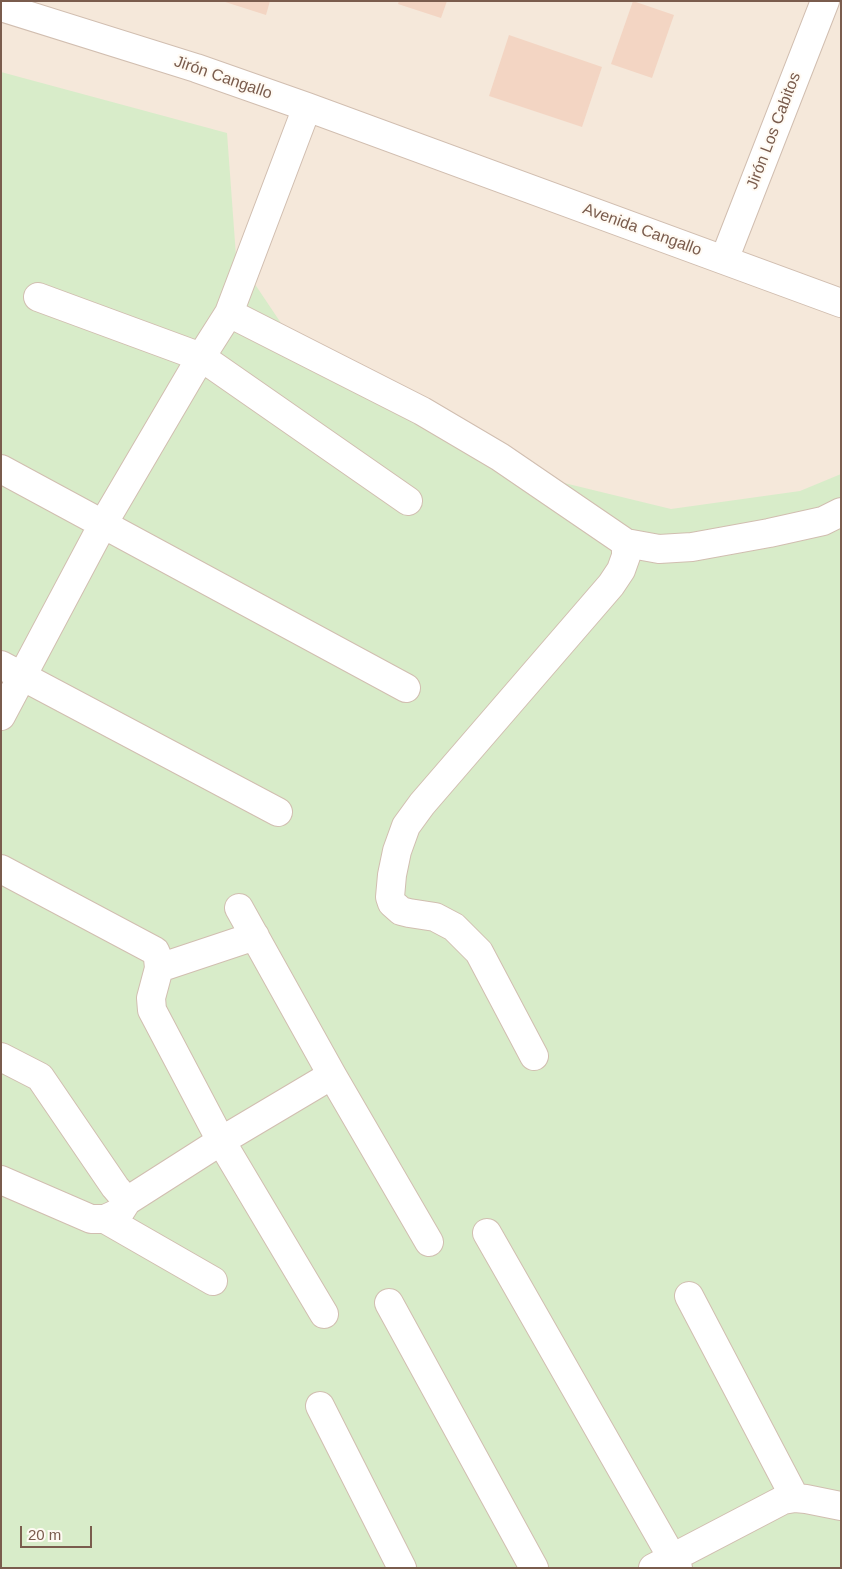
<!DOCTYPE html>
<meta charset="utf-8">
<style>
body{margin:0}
#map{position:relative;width:842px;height:1569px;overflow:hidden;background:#fdf6ec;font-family:Arial,sans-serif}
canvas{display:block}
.frame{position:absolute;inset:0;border:2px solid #7a5c4d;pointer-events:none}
.scale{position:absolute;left:20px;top:1526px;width:72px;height:22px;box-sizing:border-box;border:2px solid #7a5c4d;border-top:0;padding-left:6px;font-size:15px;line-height:18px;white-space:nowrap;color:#7a5c4d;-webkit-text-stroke:4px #fffaf3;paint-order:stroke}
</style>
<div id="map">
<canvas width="842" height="1569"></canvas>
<div class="frame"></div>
<div class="scale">20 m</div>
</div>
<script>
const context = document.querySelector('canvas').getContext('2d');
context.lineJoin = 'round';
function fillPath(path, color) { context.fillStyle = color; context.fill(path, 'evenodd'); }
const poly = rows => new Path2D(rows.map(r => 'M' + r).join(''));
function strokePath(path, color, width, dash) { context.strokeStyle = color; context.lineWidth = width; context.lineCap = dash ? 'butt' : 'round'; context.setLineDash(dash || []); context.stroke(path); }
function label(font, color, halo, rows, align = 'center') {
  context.font = font + ' Arial,sans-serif'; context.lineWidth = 4; context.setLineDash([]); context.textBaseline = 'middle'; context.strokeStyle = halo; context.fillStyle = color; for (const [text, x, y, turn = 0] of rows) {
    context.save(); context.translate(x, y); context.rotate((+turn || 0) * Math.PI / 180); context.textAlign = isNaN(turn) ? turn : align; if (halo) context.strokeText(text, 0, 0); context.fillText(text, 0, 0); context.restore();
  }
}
const residential = poly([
 [1,1,841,1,841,1568,1,1347]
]);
const green = poly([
 [1,72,227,133,236,256,293,341,519,472,671,509,800,491,841,474,841,1568,1,1568]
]);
const building = poly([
 [222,1,270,1,266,15],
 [399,1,447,1,441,18,398,4],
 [633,1,674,15,652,78,611,64],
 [509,35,602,67,582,127,489,96]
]);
const minor = poly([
 [1,7,196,68,307,107,841,303],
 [724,260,825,1],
 [38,297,201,357,408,501],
 [229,313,422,411,500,457,626,543,626,556,621,570,611,585,422,804,406,826,397,851,392,875,390,897,392,903,401,911,409,913,435,917,454,927,479,952,534,1056],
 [1,469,406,688],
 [626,543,659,549,692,547,769,533,823,521,841,512],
 [1,665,278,812],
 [1,716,103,524,201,357,229,313,307,107],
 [1,869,155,951,158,958,159,968,151,998,152,1010,221,1141,324,1314],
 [239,908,332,1075,429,1242],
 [159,968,255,936],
 [1,1057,40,1077,115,1187,127,1201,221,1141,332,1075],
 [1,1180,91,1219,105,1219,120,1212,127,1201],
 [105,1219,213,1281],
 [487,1233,678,1568],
 [689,1296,795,1498],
 [389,1303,534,1568],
 [320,1406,402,1568],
 [653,1568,783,1500,795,1498,806,1499,841,1506]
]);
const streetNames = [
 ["Jirón Cangallo",223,78,19],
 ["Jirón Los Cabitos",774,131,-69],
 ["Avenida Cangallo",642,230,20]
];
fillPath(residential, '#f5e8da');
fillPath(green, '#d8ecc9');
fillPath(building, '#f3d5c3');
strokePath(minor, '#d1beb0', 30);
strokePath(minor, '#fff', 28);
label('16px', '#7a5c4d', '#fffaf3', streetNames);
</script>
